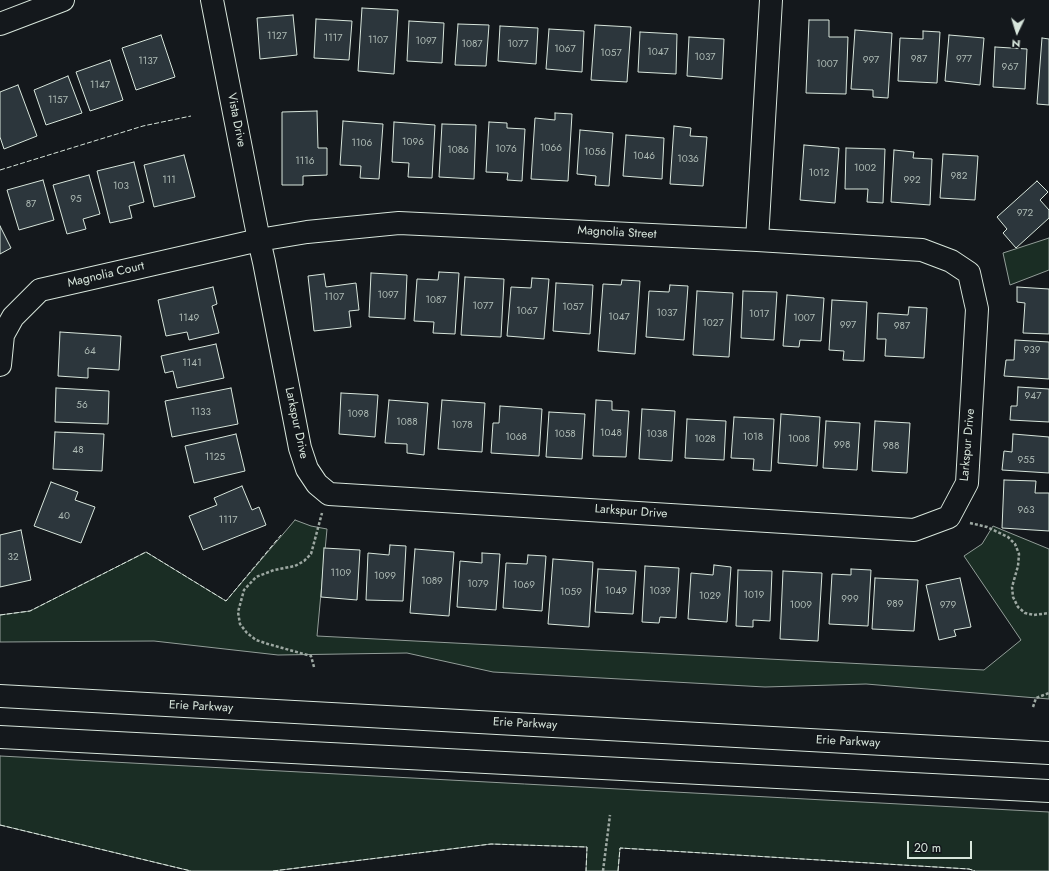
<!DOCTYPE html>
<style>
body{margin:0}
#map{position:relative;width:1049px;height:871px;overflow:hidden;background:#14181c;font-family:Jost,sans-serif}
canvas{display:block}
.north{position:absolute;left:997px;top:12px;width:40px;height:40px;-webkit-text-stroke:3px #14181c;paint-order:stroke;rotate:184deg;font-size:11px;font-weight:700;line-height:16px;text-align:center;color:#d8e6dc}
.north::after{content:'';display:block;margin:auto;width:14px;height:18px;background:#d8e6dc;clip-path:polygon(50% 0,100% 100%,50% 72%,0 100%)}
.scale{position:absolute;left:907px;top:841px;width:65px;height:18px;box-sizing:border-box;border:2px solid #d8e6dc;border-top:0;padding-left:5px;font-size:12px;line-height:14px;white-space:nowrap;color:#d8e6dc;-webkit-text-stroke:3px #14181c;paint-order:stroke}
</style>
<div id="map">
<canvas width="1049" height="871"></canvas>
<div class="north">N</div>
<div class="scale">20 m</div>
</div>
<script>
const context = document.querySelector('canvas').getContext('2d');
context.lineJoin = 'round';
function fillPath(path, color) { context.fillStyle = color; context.fill(path, 'evenodd'); }
const poly = rows => new Path2D(rows.map(r => 'M' + r).join(''));
function strokePath(path, color, width, dash) { context.strokeStyle = color; context.lineWidth = width; context.lineCap = dash ? 'butt' : 'round'; context.setLineDash(dash || []); context.stroke(path); }
function label(font, color, halo, rows, align = 'center') {
  context.font = font + ' Jost,sans-serif'; context.lineWidth = 3; context.setLineDash([]); context.textBaseline = 'middle'; context.strokeStyle = halo; context.fillStyle = color; for (const [text, x, y, turn = 0] of rows) {
    context.save(); context.translate(x, y); context.rotate((+turn || 0) * Math.PI / 180); context.textAlign = isNaN(turn) ? turn : align; if (halo) context.strokeText(text, 0, 0); context.fillText(text, 0, 0); context.restore();
  }
}
const green = poly([
 [1049,238,1049,270,1010,285,1003,253,1049,238],
 [295,520,311,526,327,529,317,636,984,670,1021,640,964,556,982,544,993,526,1049,549,1049,699,866,684,765,687,493,672,407,653,278,655,154,641,0,642,0,615,30,611,146,552,226,601,295,520],
 [0,756,1049,812,1049,871,975,871,969,869,620,848,618,871,586,871,587,847,491,844,273,871,191,871,0,825,0,756]
]);
const building = poly([
 [362,8,398,10,394,74,358,71,362,8],
 [293,15,297,55,260,59,257,18,293,15],
 [316,19,352,21,349,60,314,58,316,19],
 [809,20,829,20,829,37,848,37,846,94,806,93,809,20],
 [409,21,444,23,442,63,407,61,409,21],
 [458,24,489,25,486,66,455,65,458,24],
 [595,25,631,27,627,82,591,80,595,25],
 [500,26,538,28,536,64,498,61,500,26],
 [549,29,584,31,582,72,546,69,549,29],
 [855,30,892,33,888,98,873,97,873,90,851,89,855,30],
 [923,31,940,32,937,83,898,81,900,38,923,39,923,31],
 [640,32,677,34,676,74,638,72,640,32],
 [161,35,175,77,136,90,122,48,161,35],
 [949,35,984,38,980,85,945,81,949,35],
 [689,37,724,39,722,79,687,76,689,37],
 [1042,38,1049,39,1049,105,1037,104,1042,38],
 [995,47,1027,49,1025,89,993,87,995,47],
 [110,60,123,100,90,111,76,72,110,60],
 [68,76,82,113,46,125,34,90,68,76],
 [18,85,37,136,4,149,0,137,0,92,18,85],
 [317,111,318,148,327,148,327,175,303,176,303,185,282,185,282,112,317,111],
 [555,113,572,114,568,181,531,179,535,118,555,120,555,113],
 [343,121,383,124,379,179,360,178,361,166,340,165,343,121],
 [394,122,435,125,432,178,408,177,409,163,392,162,394,122],
 [489,122,507,123,507,128,525,129,522,181,507,180,508,173,486,172,489,122],
 [442,124,476,125,474,179,439,177,442,124],
 [674,126,691,128,690,136,707,137,703,186,670,184,674,126],
 [580,130,613,133,609,186,595,185,596,176,577,174,580,130],
 [626,135,664,138,662,179,623,176,626,135],
 [804,145,839,148,835,203,800,200,804,145],
 [846,148,885,149,883,203,867,202,868,189,845,189,846,148],
 [894,150,914,152,913,158,932,159,930,205,891,202,894,150],
 [943,154,978,156,975,200,940,198,943,154],
 [184,155,195,197,154,207,144,165,184,155],
 [134,162,144,202,129,206,132,218,110,223,97,171,134,162],
 [89,175,100,214,83,219,86,229,67,234,53,185,89,175],
 [43,180,54,220,19,230,7,190,43,180],
 [1037,181,1048,192,1040,200,1049,210,1049,218,1016,248,1003,233,1007,229,997,217,1037,181],
 [0,226,11,248,0,254,0,226],
 [439,272,459,273,455,334,433,333,434,322,414,321,417,279,438,280,439,272],
 [371,273,407,275,405,319,369,317,371,273],
 [324,274,326,287,356,283,359,310,349,311,351,327,314,331,308,276,324,274],
 [465,277,504,279,501,337,461,335,465,277],
 [532,278,549,279,544,339,507,336,511,287,531,288,532,278],
 [622,280,640,281,635,354,598,351,603,284,621,285,622,280],
 [556,283,593,285,590,334,553,331,556,283],
 [670,285,688,286,684,340,646,337,649,291,669,292,670,285],
 [213,287,217,304,212,306,219,333,189,340,187,332,166,336,158,300,213,287],
 [1017,287,1049,289,1049,334,1023,333,1025,303,1017,302,1017,287],
 [697,291,733,293,729,357,693,355,697,291],
 [743,291,777,292,774,340,741,338,743,291],
 [787,295,824,298,821,341,800,340,799,347,783,346,787,295],
 [832,300,867,302,864,361,843,360,844,351,829,350,832,300],
 [909,307,927,308,924,358,885,356,886,339,877,339,878,313,908,315,909,307],
 [60,332,121,336,119,370,88,368,88,378,58,376,60,332],
 [1015,340,1049,342,1049,379,1004,376,1006,360,1014,360,1015,340],
 [216,344,224,378,177,388,173,371,165,373,161,356,216,344],
 [1018,387,1049,389,1049,422,1010,420,1011,406,1017,406,1018,387],
 [56,388,109,391,108,424,55,422,56,388],
 [231,388,238,424,172,437,165,401,231,388],
 [341,393,378,395,375,437,339,434,341,393],
 [389,400,428,403,424,455,407,453,407,444,385,443,389,400],
 [442,400,485,403,482,452,438,449,442,400],
 [596,400,612,401,612,410,629,411,626,457,593,456,596,400],
 [500,406,542,409,539,456,491,453,493,423,499,423,500,406],
 [642,409,675,411,672,461,639,459,642,409],
 [549,412,585,414,582,459,546,457,549,412],
 [781,414,820,417,817,466,778,463,781,414],
 [734,417,774,419,771,471,753,470,754,459,731,458,734,417],
 [687,419,726,421,724,460,685,458,687,419],
 [826,421,860,423,857,470,823,468,826,421],
 [875,421,910,423,907,473,872,471,875,421],
 [55,432,104,434,102,471,53,469,55,432],
 [236,434,245,471,194,483,185,446,236,434],
 [1013,434,1049,437,1049,473,1002,470,1004,451,1012,452,1013,434],
 [1004,480,1036,481,1035,493,1049,493,1049,531,1002,528,1004,480],
 [51,482,78,492,75,500,95,507,81,543,34,526,51,482],
 [242,486,252,510,259,507,266,525,203,550,189,516,217,505,214,498,242,486],
 [21,530,31,580,0,587,0,535,21,530],
 [390,545,406,546,403,601,366,600,368,553,389,555,390,545],
 [324,548,360,550,357,600,321,597,324,548],
 [415,549,454,552,449,616,410,613,415,549],
 [482,553,500,554,496,610,457,607,460,561,482,563,482,553],
 [528,555,546,556,542,611,503,608,506,563,527,564,528,555],
 [553,559,593,562,589,627,548,624,553,559],
 [714,565,731,567,727,622,688,619,691,573,713,575,714,565],
 [645,566,679,568,676,618,660,617,659,623,642,622,645,566],
 [598,569,636,571,633,614,595,612,598,569],
 [851,569,871,570,868,626,829,624,832,574,851,575,851,569],
 [738,570,772,571,770,621,753,620,753,627,736,626,738,570],
 [783,571,822,573,818,641,780,639,783,571],
 [875,578,918,580,914,631,872,629,875,578],
 [960,578,971,627,954,630,956,636,939,640,926,585,960,578]
]);
const path = poly([
 [970,523,987,527,1008,537,1015,544,1019,554,1018,566,1012,587,1013,597,1018,607,1025,613,1034,615,1049,613],
 [314,667,311,656,268,644,256,640,247,633,240,624,238,612,244,590,256,577,274,570,295,566,304,561,311,554,322,513],
 [1033,707,1036,698,1049,693],
 [603,871,610,815]
]);
const minor = poly([
 [0,24,63,0],
 [757,240,771,0],
 [0,365,3,335,13,317,40,290,259,240,307,232,399,223,757,240,922,250,951,261,969,273,977,309,967,483,949,517,914,530,329,494,317,484,307,469,300,448,264,262,259,240,255,220,212,0]
]);
const major = poly([
 [0,696,1049,753],
 [0,737,1049,791]
]);
const fence = poly([
 [0,170,143,126,191,116],
 [0,615,30,611,146,552,226,601,281,535],
 [0,825,191,871],
 [273,871,491,844,587,847,586,871],
 [618,871,620,848,969,869,975,871]
]);
const numberNames = [
 ["1127",277,37],
 ["1117",333,39],
 ["1107",378,41],
 ["1097",426,42],
 ["1087",472,45],
 ["1077",518,45],
 ["1067",565,50],
 ["1047",658,53],
 ["1057",611,54],
 ["1037",705,58],
 ["987",919,60],
 ["977",964,60],
 ["997",871,61],
 ["1137",148,62],
 ["1007",827,65],
 ["967",1010,68],
 ["1147",100,86],
 ["1157",58,101],
 ["1096",413,143],
 ["1106",362,144],
 ["1066",551,149],
 ["1076",506,150],
 ["1086",458,151],
 ["1056",595,153],
 ["1046",644,157],
 ["1036",688,160],
 ["1116",305,162],
 ["1002",865,169],
 ["1012",819,174],
 ["982",959,177],
 ["111",169,181],
 ["992",912,181],
 ["103",121,187],
 ["95",76,200],
 ["87",31,205],
 ["972",1025,214],
 ["1097",388,296],
 ["1107",334,298],
 ["1087",436,301],
 ["1077",483,307],
 ["1057",573,308],
 ["1067",527,312],
 ["1037",667,314],
 ["1017",759,315],
 ["1047",619,318],
 ["1149",189,319],
 ["1007",804,319],
 ["1027",713,324],
 ["997",848,326],
 ["987",902,327],
 ["939",1032,351],
 ["64",90,352],
 ["1141",192,364],
 ["947",1033,397],
 ["56",82,406],
 ["1133",201,413],
 ["1098",358,415],
 ["1088",407,423],
 ["1078",462,426],
 ["1048",611,434],
 ["1058",565,435],
 ["1038",657,435],
 ["1068",516,438],
 ["1018",753,438],
 ["1028",705,440],
 ["1008",799,440],
 ["998",842,446],
 ["988",891,447],
 ["48",78,451],
 ["1125",215,458],
 ["955",1026,461],
 ["963",1026,511],
 ["40",64,517],
 ["1117",228,521],
 ["32",13,558],
 ["1109",341,574],
 ["1099",385,577],
 ["1089",432,582],
 ["1079",478,585],
 ["1069",524,586],
 ["1049",616,592],
 ["1039",660,592],
 ["1059",571,593],
 ["1019",754,596],
 ["1029",710,597],
 ["999",850,600],
 ["989",895,605],
 ["1009",801,606],
 ["979",948,606]
];
const streetNames = [
 ["Vista Drive",236,120,79],
 ["Magnolia Street",617,233,3],
 ["Magnolia Court",106,275,-13],
 ["Larkspur Drive",296,423,78],
 ["Larkspur Drive",968,445,-85],
 ["Larkspur Drive",631,512,4],
 ["Erie Parkway",201,707,3],
 ["Erie Parkway",525,724,3],
 ["Erie Parkway",848,742,3]
];
fillPath(green, '#1a2d24');
strokePath(green, '#939e99', 1);
fillPath(building, '#2c363c');
strokePath(building, '#d8e6dc', 1);
strokePath(minor, '#d8e6dc', 24);
strokePath(major, '#d8e6dc', 24);
strokePath(path, '#9da8a2', 2.5, [3, 2]);
strokePath(minor, '#14181c', 22);
strokePath(major, '#14181c', 22);
strokePath(fence, '#d8e6dc', 1, [5, 2]);
label('10px', '#adbab4', null, numberNames);
label('12px', '#d8e6dc', '#14181c', streetNames);
</script>
